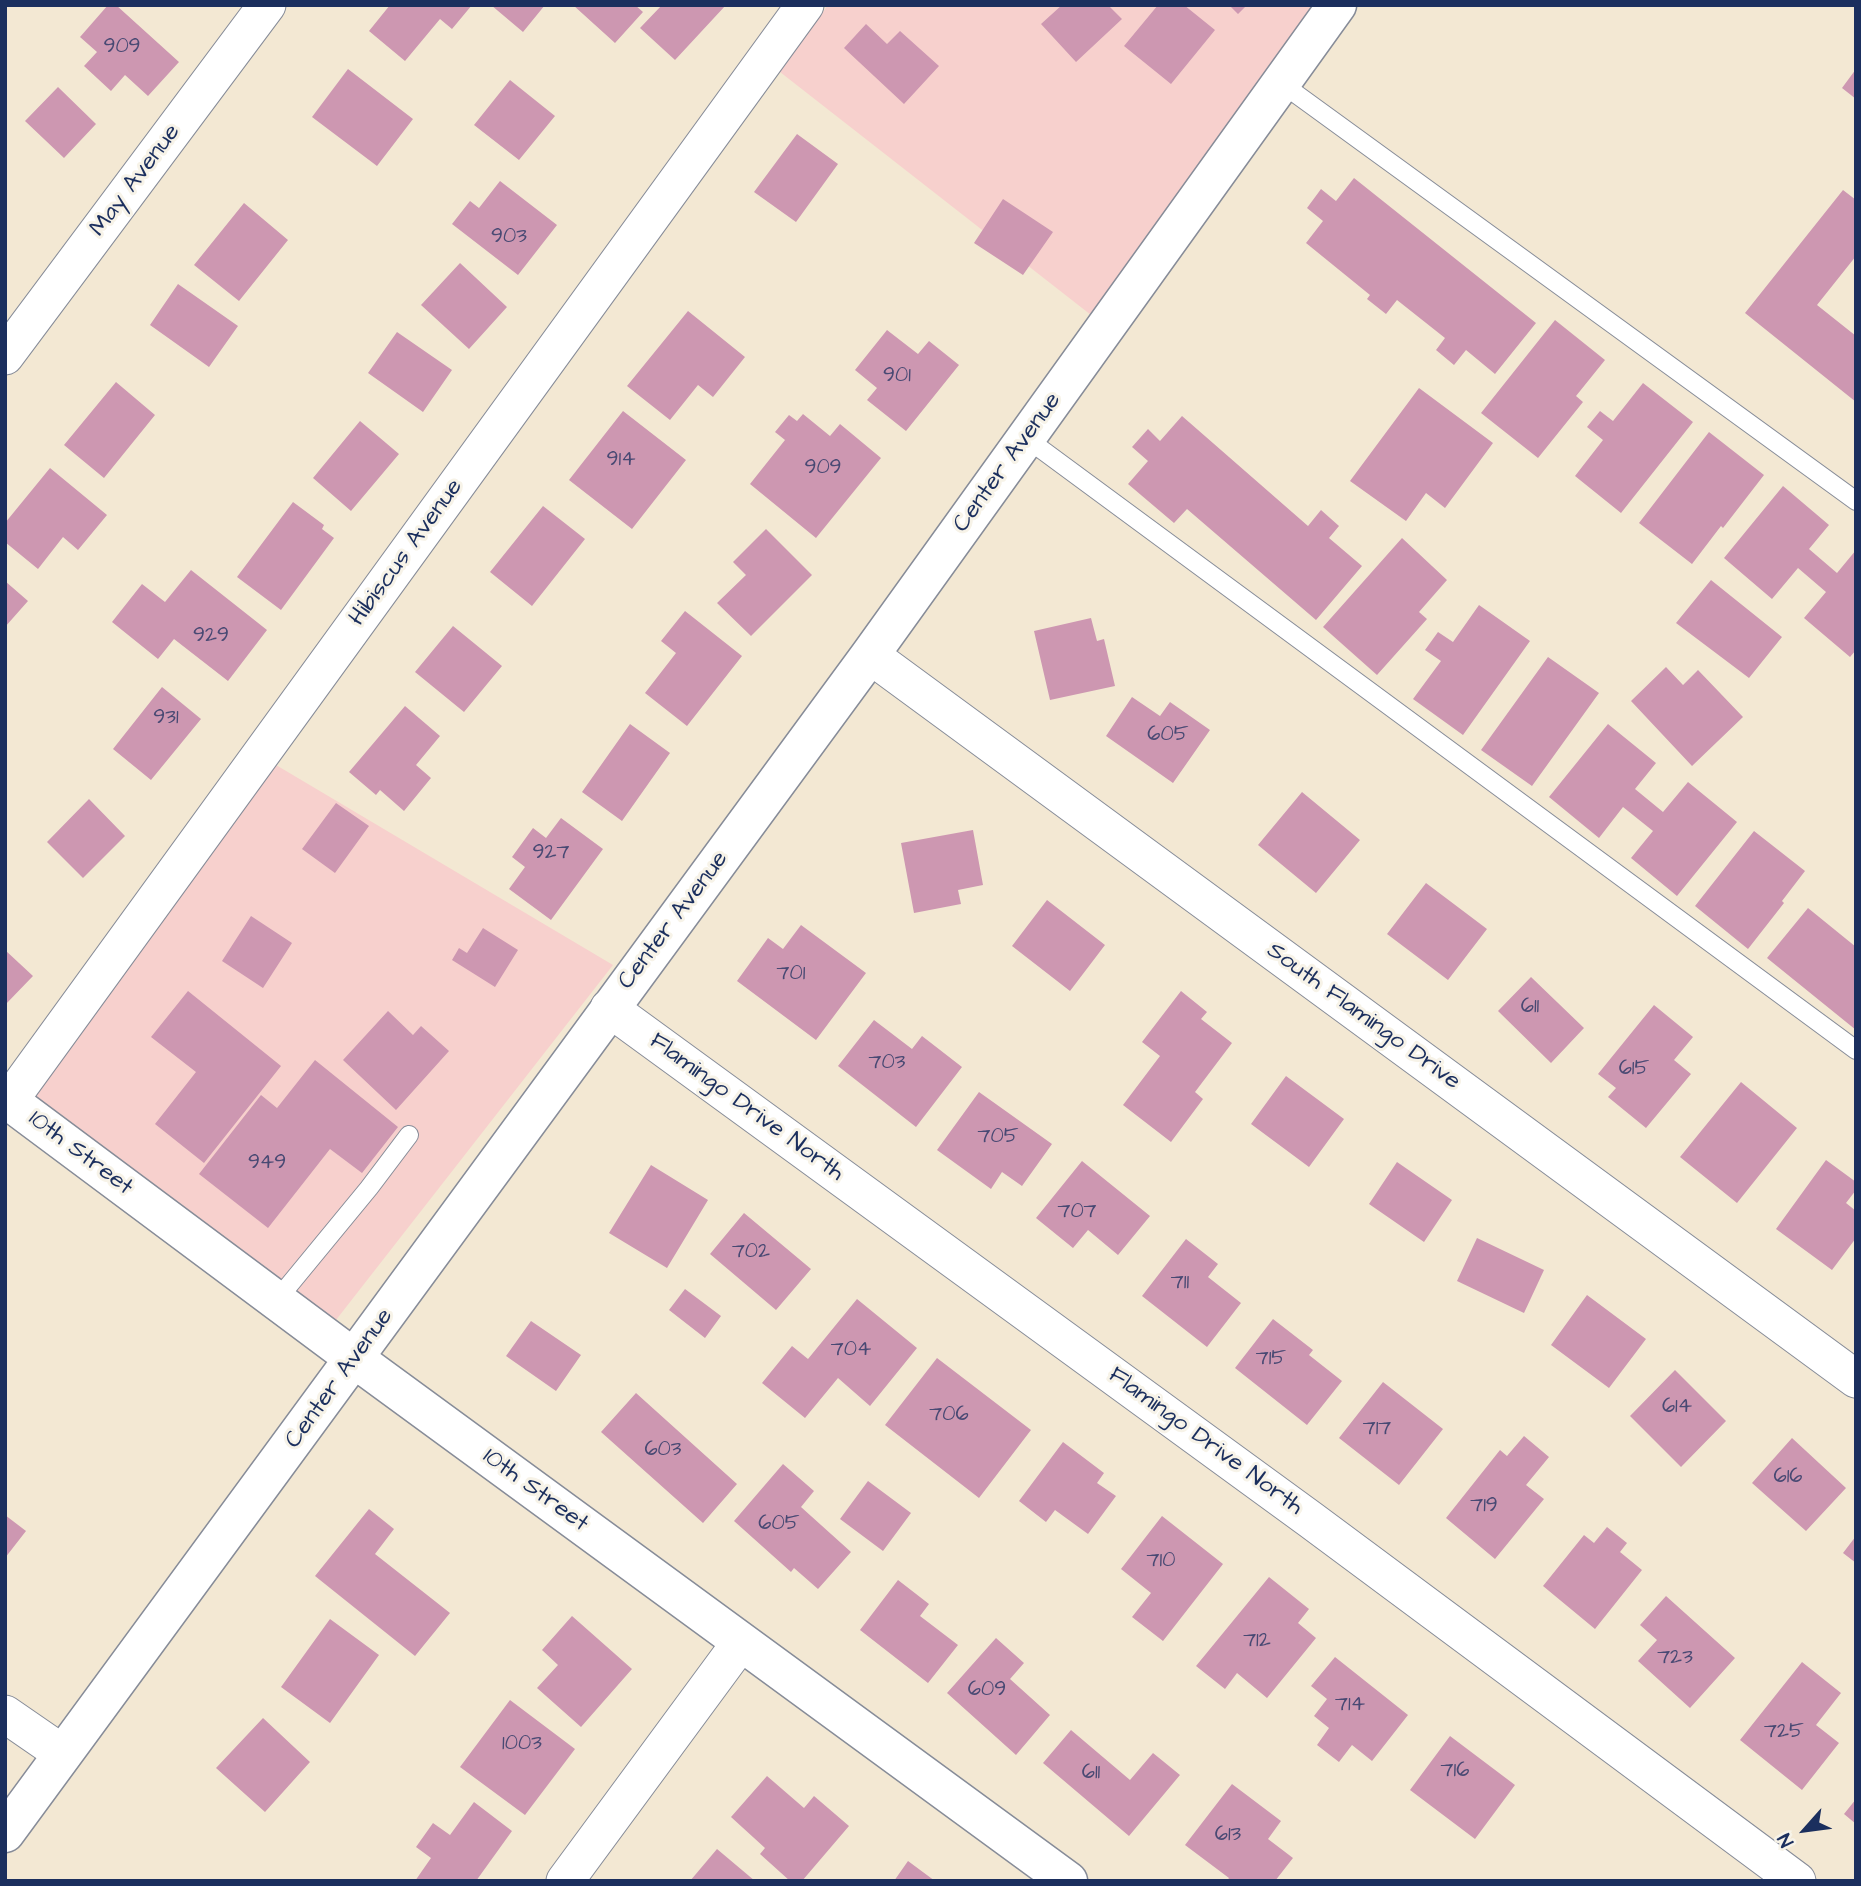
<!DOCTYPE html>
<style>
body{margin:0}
#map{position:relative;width:1861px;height:1886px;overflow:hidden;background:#f3e8d3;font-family:"Architects Daughter",sans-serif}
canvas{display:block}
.frame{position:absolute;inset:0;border:7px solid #1b2f5e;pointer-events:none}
.north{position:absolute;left:1770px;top:1795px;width:70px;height:70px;-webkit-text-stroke:5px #f7f3e8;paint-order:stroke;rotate:242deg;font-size:19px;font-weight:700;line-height:28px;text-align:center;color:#1b2f5e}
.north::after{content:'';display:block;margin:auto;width:24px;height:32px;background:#1b2f5e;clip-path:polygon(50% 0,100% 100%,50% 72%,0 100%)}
</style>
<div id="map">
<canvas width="1861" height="1886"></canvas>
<div class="frame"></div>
<div class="north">N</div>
</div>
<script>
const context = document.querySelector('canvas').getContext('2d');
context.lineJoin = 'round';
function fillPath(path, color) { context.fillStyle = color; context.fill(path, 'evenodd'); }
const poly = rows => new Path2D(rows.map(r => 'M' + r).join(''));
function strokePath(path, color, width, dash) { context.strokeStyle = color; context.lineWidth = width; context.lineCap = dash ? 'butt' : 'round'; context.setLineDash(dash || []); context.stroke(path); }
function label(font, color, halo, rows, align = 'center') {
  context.font = font + ' "Architects Daughter",sans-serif'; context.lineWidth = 6; context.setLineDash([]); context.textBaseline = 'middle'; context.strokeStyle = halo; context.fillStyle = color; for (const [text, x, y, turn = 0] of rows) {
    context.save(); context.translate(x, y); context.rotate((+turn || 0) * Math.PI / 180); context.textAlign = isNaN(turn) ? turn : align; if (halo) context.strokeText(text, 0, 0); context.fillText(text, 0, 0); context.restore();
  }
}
const built = poly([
 [828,5,1314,5,1091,315,780,72],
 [276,765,613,965,336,1320,36,1096]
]);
const building = poly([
 [108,5,116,5,179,62,148,96,125,75,111,91,84,66,97,52,80,37],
 [390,5,472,5,452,29,440,19,405,61,369,31],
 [491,5,545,5,523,32],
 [573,5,635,5,643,12,615,43],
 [662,5,726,5,675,60,640,28],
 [1062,5,1108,5,1122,19,1076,62,1041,24],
 [1158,5,1184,5,1215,30,1171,84,1124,46],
 [1229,5,1247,5,1238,14],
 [866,24,887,44,900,31,939,66,904,104,844,48],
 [348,69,413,119,377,166,312,117],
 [1856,69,1856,99,1842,88],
 [510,80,555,116,519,160,474,125],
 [58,87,96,124,64,158,25,121],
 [797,134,838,164,796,222,754,192],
 [1354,178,1536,323,1495,374,1466,350,1454,365,1436,350,1445,338,1397,300,1386,314,1367,299,1370,295,1306,243,1323,221,1307,208,1321,189,1336,201],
 [500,181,557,225,518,275,452,224,470,201,479,208],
 [1843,190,1856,200,1856,256,1817,305,1856,336,1856,402,1745,313],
 [1003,199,1053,232,1023,275,974,243],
 [244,203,288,240,239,301,194,265],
 [460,263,507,307,469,349,421,305],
 [178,284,238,326,209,367,150,325],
 [688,311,745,357,713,397,698,385,670,420,627,386],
 [1555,320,1605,360,1576,396,1583,402,1538,458,1481,413],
 [887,330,918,354,929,341,959,365,906,431,867,400,877,388,855,370],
 [397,332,452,370,423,412,368,373],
 [116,382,155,415,104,478,64,445],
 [1643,383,1693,422,1621,513,1575,476,1603,440,1587,427,1600,411,1613,421],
 [1419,388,1493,443,1445,508,1426,493,1406,521,1350,481],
 [623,411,686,460,632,529,569,480],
 [803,414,830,436,840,424,881,458,816,538,750,484,785,440,775,432,789,415,797,421],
 [1182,416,1308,526,1321,510,1339,526,1329,538,1362,566,1316,620,1187,509,1174,523,1128,484,1148,461,1132,447,1148,429,1160,441],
 [360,421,399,454,351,511,313,478],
 [1709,432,1764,475,1723,528,1721,526,1692,564,1639,523],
 [50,468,107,515,78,550,63,537,38,569,5,542,5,523],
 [1783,486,1829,525,1809,549,1837,573,1856,550,1856,650,1850,657,1804,618,1826,592,1798,568,1772,599,1724,558],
 [293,502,324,525,322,529,334,538,281,610,237,577],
 [543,506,585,539,532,606,490,572],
 [766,529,812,575,751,636,717,603,746,575,733,562],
 [1402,538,1447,580,1419,612,1427,619,1377,675,1323,627],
 [191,570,267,630,228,681,174,639,158,659,112,622,142,584,165,602],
 [1711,580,1782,637,1749,678,1676,623],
 [5,581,28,601,5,627],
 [1479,605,1530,641,1463,735,1413,699,1441,661,1425,650,1438,632,1453,642],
 [685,611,742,656,687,726,645,693,676,653,661,641],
 [1091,618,1097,641,1104,639,1115,686,1050,700,1034,631],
 [453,626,502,666,464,712,415,672],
 [1548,657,1599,693,1532,786,1481,750],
 [1666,667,1683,685,1698,670,1743,717,1692,766,1631,701],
 [162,687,201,719,151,780,113,749],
 [1132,697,1160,716,1170,702,1210,730,1173,783,1106,736],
 [405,706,440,736,416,765,431,778,404,811,380,790,376,795,349,772],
 [630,724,670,753,622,821,582,792],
 [1608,724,1656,763,1635,789,1663,812,1688,782,1737,822,1677,896,1631,858,1653,831,1623,807,1599,838,1549,797],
 [1302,792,1360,840,1316,893,1258,845],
 [89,799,125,836,83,878,47,842],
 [336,803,369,826,335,873,302,849],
 [561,818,603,849,551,920,509,889,525,867,512,857,533,828,546,838],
 [973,830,983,885,958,890,961,904,914,913,901,843],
 [1754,831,1805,871,1782,901,1784,903,1748,949,1695,906],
 [1426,883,1487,929,1448,980,1387,934],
 [1047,900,1105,945,1070,991,1012,946],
 [1808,908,1856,947,1856,1030,1767,958],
 [251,916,292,943,263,988,222,961],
 [801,925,866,973,816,1040,737,981,768,938,783,949],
 [483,928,518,950,495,987,452,960,459,948,467,953],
 [5,950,33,976,5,1005],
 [1531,977,1584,1028,1551,1063,1498,1011],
 [188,991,281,1066,204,1163,155,1124,196,1072,151,1037],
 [1181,991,1207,1012,1201,1019,1232,1043,1195,1092,1203,1099,1171,1142,1123,1105,1160,1056,1142,1042],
 [1654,1005,1693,1037,1674,1060,1691,1074,1646,1128,1608,1097,1616,1088,1598,1074],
 [388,1011,413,1035,421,1026,449,1051,396,1110,343,1060],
 [874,1020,912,1049,922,1036,962,1067,916,1127,838,1066],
 [315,1060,398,1127,362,1173,330,1149,268,1228,199,1174,261,1095,277,1108],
 [1286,1076,1344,1119,1309,1167,1251,1124],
 [1741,1082,1797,1128,1737,1203,1680,1157],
 [979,1092,1052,1144,1022,1186,1002,1172,991,1189,937,1150],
 [1826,1160,1856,1182,1856,1190,1846,1203,1856,1211,1856,1238,1832,1270,1776,1229],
 [1082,1161,1150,1216,1118,1255,1088,1230,1073,1248,1036,1218],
 [1397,1162,1452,1200,1424,1242,1369,1204],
 [651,1165,708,1200,667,1268,609,1233],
 [744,1213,811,1269,776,1310,710,1254],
 [1477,1238,1544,1270,1524,1313,1457,1281],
 [1186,1239,1218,1264,1208,1277,1241,1303,1207,1347,1142,1296],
 [685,1289,721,1316,705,1338,669,1310],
 [1587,1295,1646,1339,1609,1388,1551,1345],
 [857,1299,917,1348,870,1406,838,1378,805,1418,762,1383,792,1346,808,1359],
 [1273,1319,1313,1350,1309,1355,1342,1381,1307,1425,1235,1368],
 [531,1321,581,1355,556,1391,506,1356],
 [937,1358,1031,1430,979,1498,885,1425],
 [1675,1370,1726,1421,1681,1467,1630,1416],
 [1383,1382,1443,1429,1399,1485,1339,1438],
 [636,1393,737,1484,703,1523,601,1432],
 [1524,1436,1549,1457,1526,1485,1544,1499,1495,1559,1446,1518,1500,1450,1507,1456],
 [1792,1438,1846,1488,1806,1531,1752,1483],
 [1063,1442,1104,1473,1097,1483,1116,1496,1088,1534,1055,1510,1046,1522,1019,1501],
 [783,1464,814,1491,801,1507,851,1552,818,1589,794,1568,791,1572,734,1521],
 [868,1481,911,1513,883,1551,840,1519],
 [369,1509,394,1529,375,1554,450,1613,415,1656,315,1576],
 [5,1515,26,1531,5,1558],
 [1162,1516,1223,1564,1163,1641,1132,1617,1151,1593,1121,1569],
 [1607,1527,1627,1543,1620,1552,1642,1570,1595,1629,1543,1586,1584,1535,1594,1543],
 [1856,1536,1856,1563,1843,1553],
 [1269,1577,1309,1609,1298,1623,1316,1638,1267,1698,1237,1673,1225,1689,1196,1666],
 [898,1580,929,1604,920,1616,958,1645,928,1683,860,1630],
 [1666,1596,1735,1658,1690,1708,1638,1661,1657,1640,1640,1625],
 [572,1616,632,1669,581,1727,537,1688,558,1665,542,1650],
 [330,1619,379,1655,330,1723,281,1687],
 [996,1638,1024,1663,1010,1679,1050,1715,1016,1755,947,1693],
 [1335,1657,1408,1715,1372,1761,1352,1745,1339,1762,1317,1745,1329,1728,1314,1716,1327,1699,1311,1686],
 [1802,1662,1841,1693,1816,1725,1839,1743,1802,1790,1740,1740],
 [510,1700,575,1749,525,1815,460,1767],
 [263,1718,310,1762,265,1812,216,1768],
 [1071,1730,1130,1780,1153,1753,1180,1775,1129,1836,1043,1763],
 [1450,1736,1515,1785,1475,1839,1410,1790],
 [767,1776,804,1808,814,1796,849,1826,802,1881,790,1881,760,1854,765,1848,731,1817],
 [1232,1784,1281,1821,1268,1839,1293,1858,1275,1881,1227,1881,1229,1878,1185,1845],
 [1856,1799,1856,1824,1844,1814],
 [474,1802,512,1831,476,1881,415,1881,431,1858,416,1847,433,1823,450,1835],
 [717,1849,755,1881,690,1881],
 [908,1861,935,1881,894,1881]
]);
const service = poly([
 [1281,83,1856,501],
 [1026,438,1856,1050],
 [276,1301,369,1188,409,1135]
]);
const minor = poly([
 [5,356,267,5],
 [870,655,1856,1379],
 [609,1008,1311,1520,1797,1881],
 [9,1101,805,5],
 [5,1714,63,1754],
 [565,1881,741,1642]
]);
const tertiary = poly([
 [5,1098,355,1359,1068,1881],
 [5,1833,870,655,1337,5]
]);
const numberNames = [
 ["909",122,48],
 ["903",509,238],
 ["901",897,377],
 ["914",621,461],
 ["909",823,469],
 ["929",211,637],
 ["931",166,719],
 ["605",1168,736],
 ["927",551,854],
 ["701",791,975],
 ["611",1530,1008],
 ["703",887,1064],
 ["615",1634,1070],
 ["705",998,1138],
 ["949",267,1164],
 ["707",1077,1213],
 ["702",751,1253],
 ["711",1180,1284],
 ["704",851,1351],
 ["715",1271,1360],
 ["614",1677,1408],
 ["706",949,1416],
 ["717",1377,1430],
 ["603",663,1451],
 ["616",1788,1478],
 ["719",1484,1507],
 ["605",779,1525],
 ["710",1161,1562],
 ["712",1257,1642],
 ["723",1675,1659],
 ["609",987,1691],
 ["714",1350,1706],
 ["725",1784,1733],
 ["1003",522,1745],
 ["716",1455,1772],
 ["611",1091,1774],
 ["613",1228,1836]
];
const streetNames = [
 ["May Avenue",136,181,-53],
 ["Center Avenue",1008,463,-54],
 ["Hibiscus Avenue",407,553,-54],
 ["Center Avenue",674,921,-53],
 ["South Flamingo Drive",1363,1017,36],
 ["Flamingo Drive North",746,1108,36],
 ["10th Street",80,1154,37],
 ["Center Avenue",340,1379,-54],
 ["Flamingo Drive North",1205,1442,36],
 ["10th Street",535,1491,36]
];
fillPath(built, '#f7d0cd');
fillPath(building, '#cd97b1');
strokePath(service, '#878c98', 20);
strokePath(minor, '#878c98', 39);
strokePath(tertiary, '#878c98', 41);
strokePath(service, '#fff', 18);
strokePath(minor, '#fff', 37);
strokePath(tertiary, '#fff', 38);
label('21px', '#484973', null, numberNames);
label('24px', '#1b2f5e', '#f7f3e8', streetNames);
</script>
